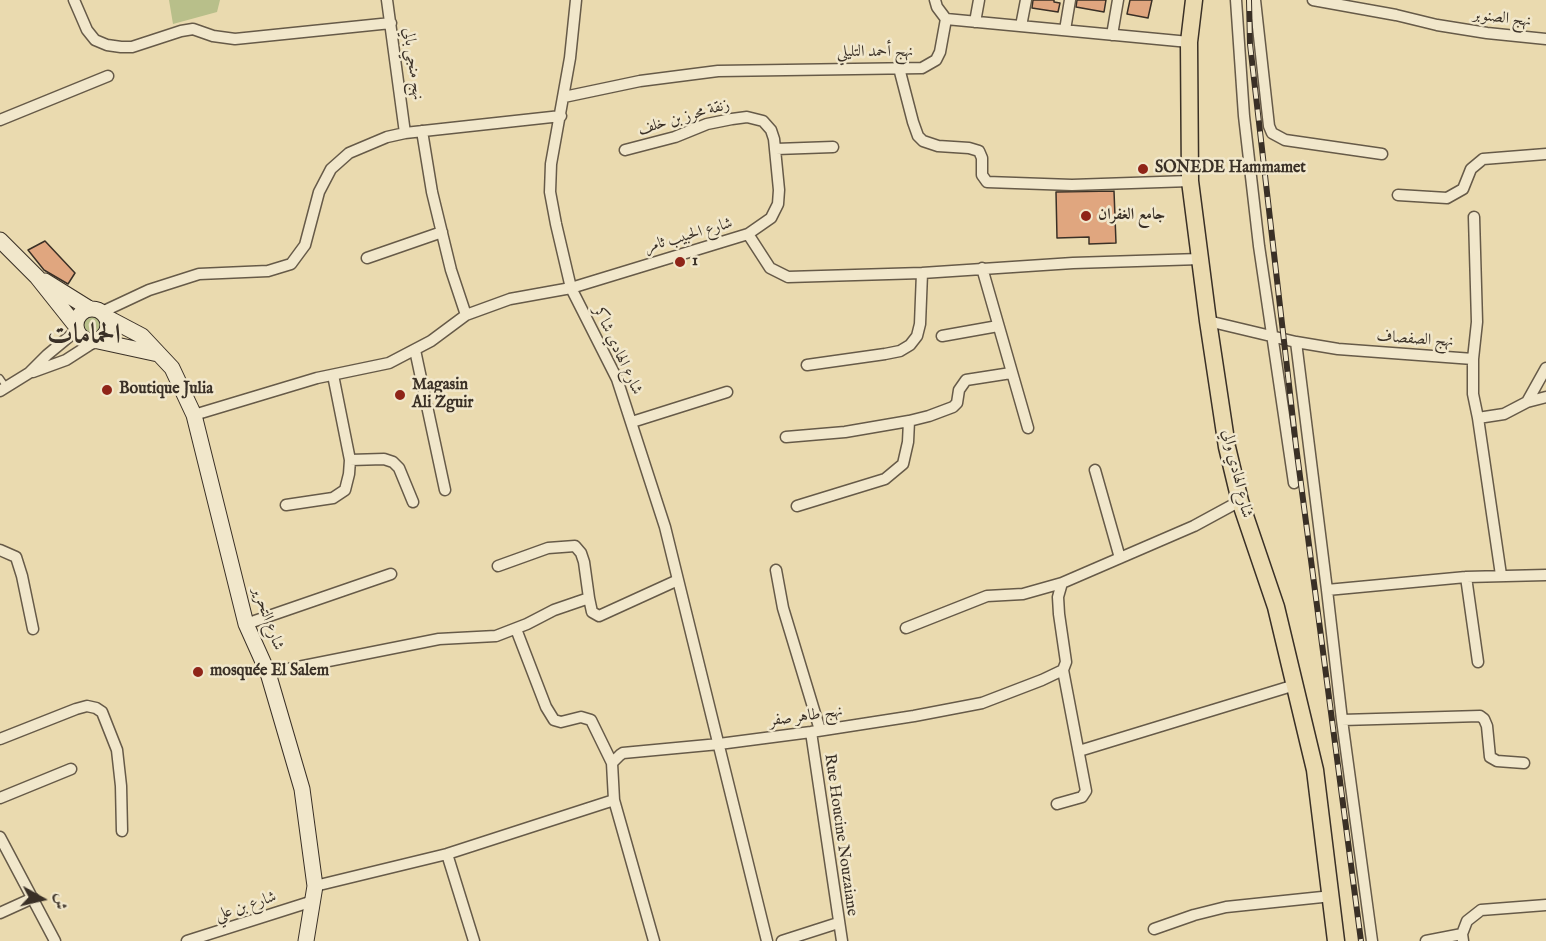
<!DOCTYPE html>
<meta charset="utf-8">
<style>
body{margin:0}
#map{position:relative;width:1546px;height:941px;overflow:hidden;background:#eadaaf;font-family:"IM FELL English",Amiri,serif}
canvas{display:block}
.north{position:absolute;left:12px;top:869px;width:60px;height:60px;-webkit-text-stroke:4px #f1e7cb;paint-order:stroke;rotate:98deg;font-size:16px;font-weight:700;line-height:24px;text-align:center;color:#3a3026}
.north::after{content:'';display:block;margin:auto;width:21px;height:27px;background:#3a3026;clip-path:polygon(50% 0,100% 100%,50% 72%,0 100%)}
</style>
<div id="map">
<canvas width="1546" height="941"></canvas>
<div class="north">ش</div>
</div>
<script>
const context = document.querySelector('canvas').getContext('2d');
context.lineJoin = 'round';
function fillPath(path, color) { context.fillStyle = color; context.fill(path, 'evenodd'); }
const poly = rows => new Path2D(rows.map(r => 'M' + r).join(''));
function strokePath(path, color, width, dash) { context.strokeStyle = color; context.lineWidth = width; context.lineCap = dash ? 'butt' : 'round'; context.setLineDash(dash || []); context.stroke(path); }
function label(font, color, halo, rows, align = 'center') {
  context.font = font + ' "IM FELL English",Amiri,serif'; context.lineWidth = 5; context.setLineDash([]); context.textBaseline = 'middle'; context.strokeStyle = halo; context.fillStyle = color; for (const [text, x, y, turn = 0] of rows) {
    context.save(); context.translate(x, y); context.rotate((+turn || 0) * Math.PI / 180); context.textAlign = isNaN(turn) ? turn : align; if (halo) context.strokeText(text, 0, 0); context.fillText(text, 0, 0); context.restore();
  }
}
const green = poly([
 [169,0,220,0,217,12,173,24],
 '82 325a10 10 0 1 1 20 0a10 10 0 1 1-20 0Z'
]);
const building = poly([
 [1033,0,1054,0,1054,2,1060,3,1058,12,1032,8,1033,0],
 [1077,0,1106,0,1104,12,1076,7,1077,0],
 [1130,0,1152,0,1148,18,1127,14,1130,0],
 [1114,191,1116,243,1089,244,1089,237,1057,238,1056,192,1114,191],
 [45,241,75,273,68,284,44,270,28,250,45,241]
]);
const lane = poly([
 [0,378,7,388]
]);
const street = poly([
 [74,0,87,30,95,40,107,45,121,47,132,47,181,31,193,29,213,36,235,39,391,23],
 [387,0,405,133],
 [576,0,570,58,551,164,550,192,556,224,571,288,617,379,665,527,767,941],
 [935,0,937,7,946,19],
 [1236,0,1244,116,1259,246,1294,483],
 [1255,0,1269,126,1272,133,1285,140,1382,154],
 [1313,0,1396,15,1437,25,1487,33,1546,39],
 [946,19,1189,42],
 [975,22,979,0],
 [1021,26,1026,0],
 [1065,30,1070,0],
 [1112,35,1118,0],
 [899,68,913,122,918,136,923,141,938,146,969,148,979,151,982,158,982,175,987,182,1072,185,1190,181],
 [564,97,640,81,718,71,922,68,936,60,940,52,946,19],
 [0,120,108,76],
 [422,131,432,192,451,270,466,315],
 [776,149,833,147],
 [625,150,675,137,707,124,732,119,747,117,763,121,771,130,774,139,779,190,778,204,771,218,748,234],
 [1398,195,1447,198,1463,189,1471,169,1483,159,1546,154],
 [367,258,442,232],
 [982,268,1028,428],
 [102,312,149,290,199,274,268,271,291,264,305,245,319,192,331,169,349,153,387,137,405,133,561,116],
 [1208,321,1296,342,1338,349,1473,359,1473,394,1478,418,1504,414,1527,402,1546,368],
 [942,336,998,326],
 [1296,342,1327,590,1466,577,1546,575],
 [415,350,445,490],
 [1473,359,1477,322,1474,217],
 [807,365,885,354,900,351,910,345,917,336,920,324,922,273],
 [33,372,66,360,94,342],
 [0,391,29,373,47,355,76,331],
 [1527,402,1546,397],
 [194,415,317,378,389,363,431,341,466,315,510,299,571,288,748,234,770,268,788,277,922,273,1073,263,1200,259],
 [1478,418,1501,575],
 [632,422,727,392],
 [786,437,845,432,909,421],
 [350,460,384,459,393,462,399,468,413,502],
 [1095,470,1120,558],
 [286,505,333,498,345,490,349,474,350,460,333,375],
 [797,506,885,479,903,464,908,442,909,421,929,416,953,407,957,403,959,390,966,380,1011,373],
 [0,550,16,557,22,576,33,629],
 [498,566,548,548,575,546,581,553,584,562,589,598],
 [776,570,783,608,820,730],
 [1466,577,1478,662],
 [1327,590,1342,720,1372,941],
 [246,624,391,574],
 [906,628,987,596,1023,594,1062,583],
 [516,629,546,707,554,720,561,722,581,717,591,720,612,763],
 [268,673,439,639,496,636,527,624,554,610,589,598,592,612,599,616,678,580],
 [1342,720,1480,716,1484,719,1487,726,1490,757,1497,761,1524,763],
 [811,732,842,941],
 [0,739,76,709,87,706,96,708,102,712,117,750,121,786,122,831],
 [1079,751,1295,685],
 [0,798,71,769],
 [1057,804,1082,797,1086,791,1063,670],
 [0,837,55,941],
 [447,854,474,941],
 [315,886,447,854,614,800],
 [0,913,33,898],
 [1154,929,1194,915,1226,907,1332,896],
 [1462,934,1467,921,1481,910,1546,905],
 [187,941,313,901],
 [654,941,614,800,612,763,620,755,623,753,719,744,811,732,914,716,982,703,1042,680,1063,670,1066,662,1059,614,1058,597,1062,583,1194,526,1240,501],
 [782,941,838,923],
 [1426,941,1462,934,1463,941]
]);
const secondary = poly([
 [0,240,37,277,76,326],
 [45,281,90,309],
 '76 325a16 16 0 1 1 32 0a16 16 0 1 1-32 0Z',
 [106,317,142,336,172,368,194,415,246,624,268,673,302,789,315,886,306,941],
 [98,341,158,354]
]);
const primary = poly([
 [1194,0,1189,42,1190,181,1208,321,1227,447,1240,501,1276,607,1315,770,1336,941]
]);
const rail = poly([
 [1249,0,1250,44,1296,446,1361,941]
]);
const markers = [
 [1143,169,6,"#8f2418"],
 [1086,216,6,"#8f2418"],
 [680,262,6,"#8f2418"],
 [107,390,6,"#8f2418"],
 [400,395,6,"#8f2418"],
 [198,672,6,"#8f2418"]
];
const streetNames = [
 ["نهج الصنوبر",1502,19,7],
 ["نهج أحمد التليلي",875,53],
 ["نهج منجي بالي",412,64,82],
 ["زنقة محرز بن خلف",684,118,-16],
 ["شارع الحبيب ثامر",689,236,-16],
 ["نهج الصفصاف",1415,340,4],
 ["شارع الهادي شاكر",617,351,65],
 ["شارع الهادي والي",1236,474,77],
 ["شارع التحرير",267,619,70],
 ["نهج طاهر صفر",806,717,-8],
 ["Rue Houcine Nouzaiane",840,835,82],
 ["شارع بن علي",246,907,-18]
];
const poiNames = [
 ["SONEDE Hammamet",1155,169],
 ["جامع الغفران",1098,216],
 ["1",692,262],
 ["Magasin",412,386],
 ["Ali Zguir",412,404],
 ["Boutique Julia",119,390],
 ["mosquée El Salem",210,672]
];
const townNames = [
 ["الحمامات",84,337]
];
fillPath(green, '#b8bf8a');
fillPath(building, '#e0a67f');
strokePath(building, '#3a3026', 1.5);
strokePath(lane, '#665a48', 8);
strokePath(street, '#665a48', 13);
strokePath(secondary, '#3a3026', 17);
strokePath(primary, '#3a3026', 19);
strokePath(lane, '#f1e7cb', 5);
strokePath(street, '#f1e7cb', 10);
strokePath(secondary, '#f1e7cb', 15);
strokePath(primary, '#eadaaf', 16);
strokePath(rail, '#3a3026', 6);
strokePath(rail, '#f1e7cb', 4, [11]);
for (const [x, y, r, color] of markers) { const dot = new Path2D(); dot.arc(x, y, r, 0, 2 * Math.PI); context.fillStyle = color; context.fill(dot); strokePath(dot, '#f1e7cb', 2); }
label('16px', '#3a3026', '#f1e7cb', streetNames);
label('bold 16px', '#3a3026', '#f1e7cb', poiNames, 'left');
label('bold 28px', '#3a3026', '#f1e7cb', townNames);
</script>
